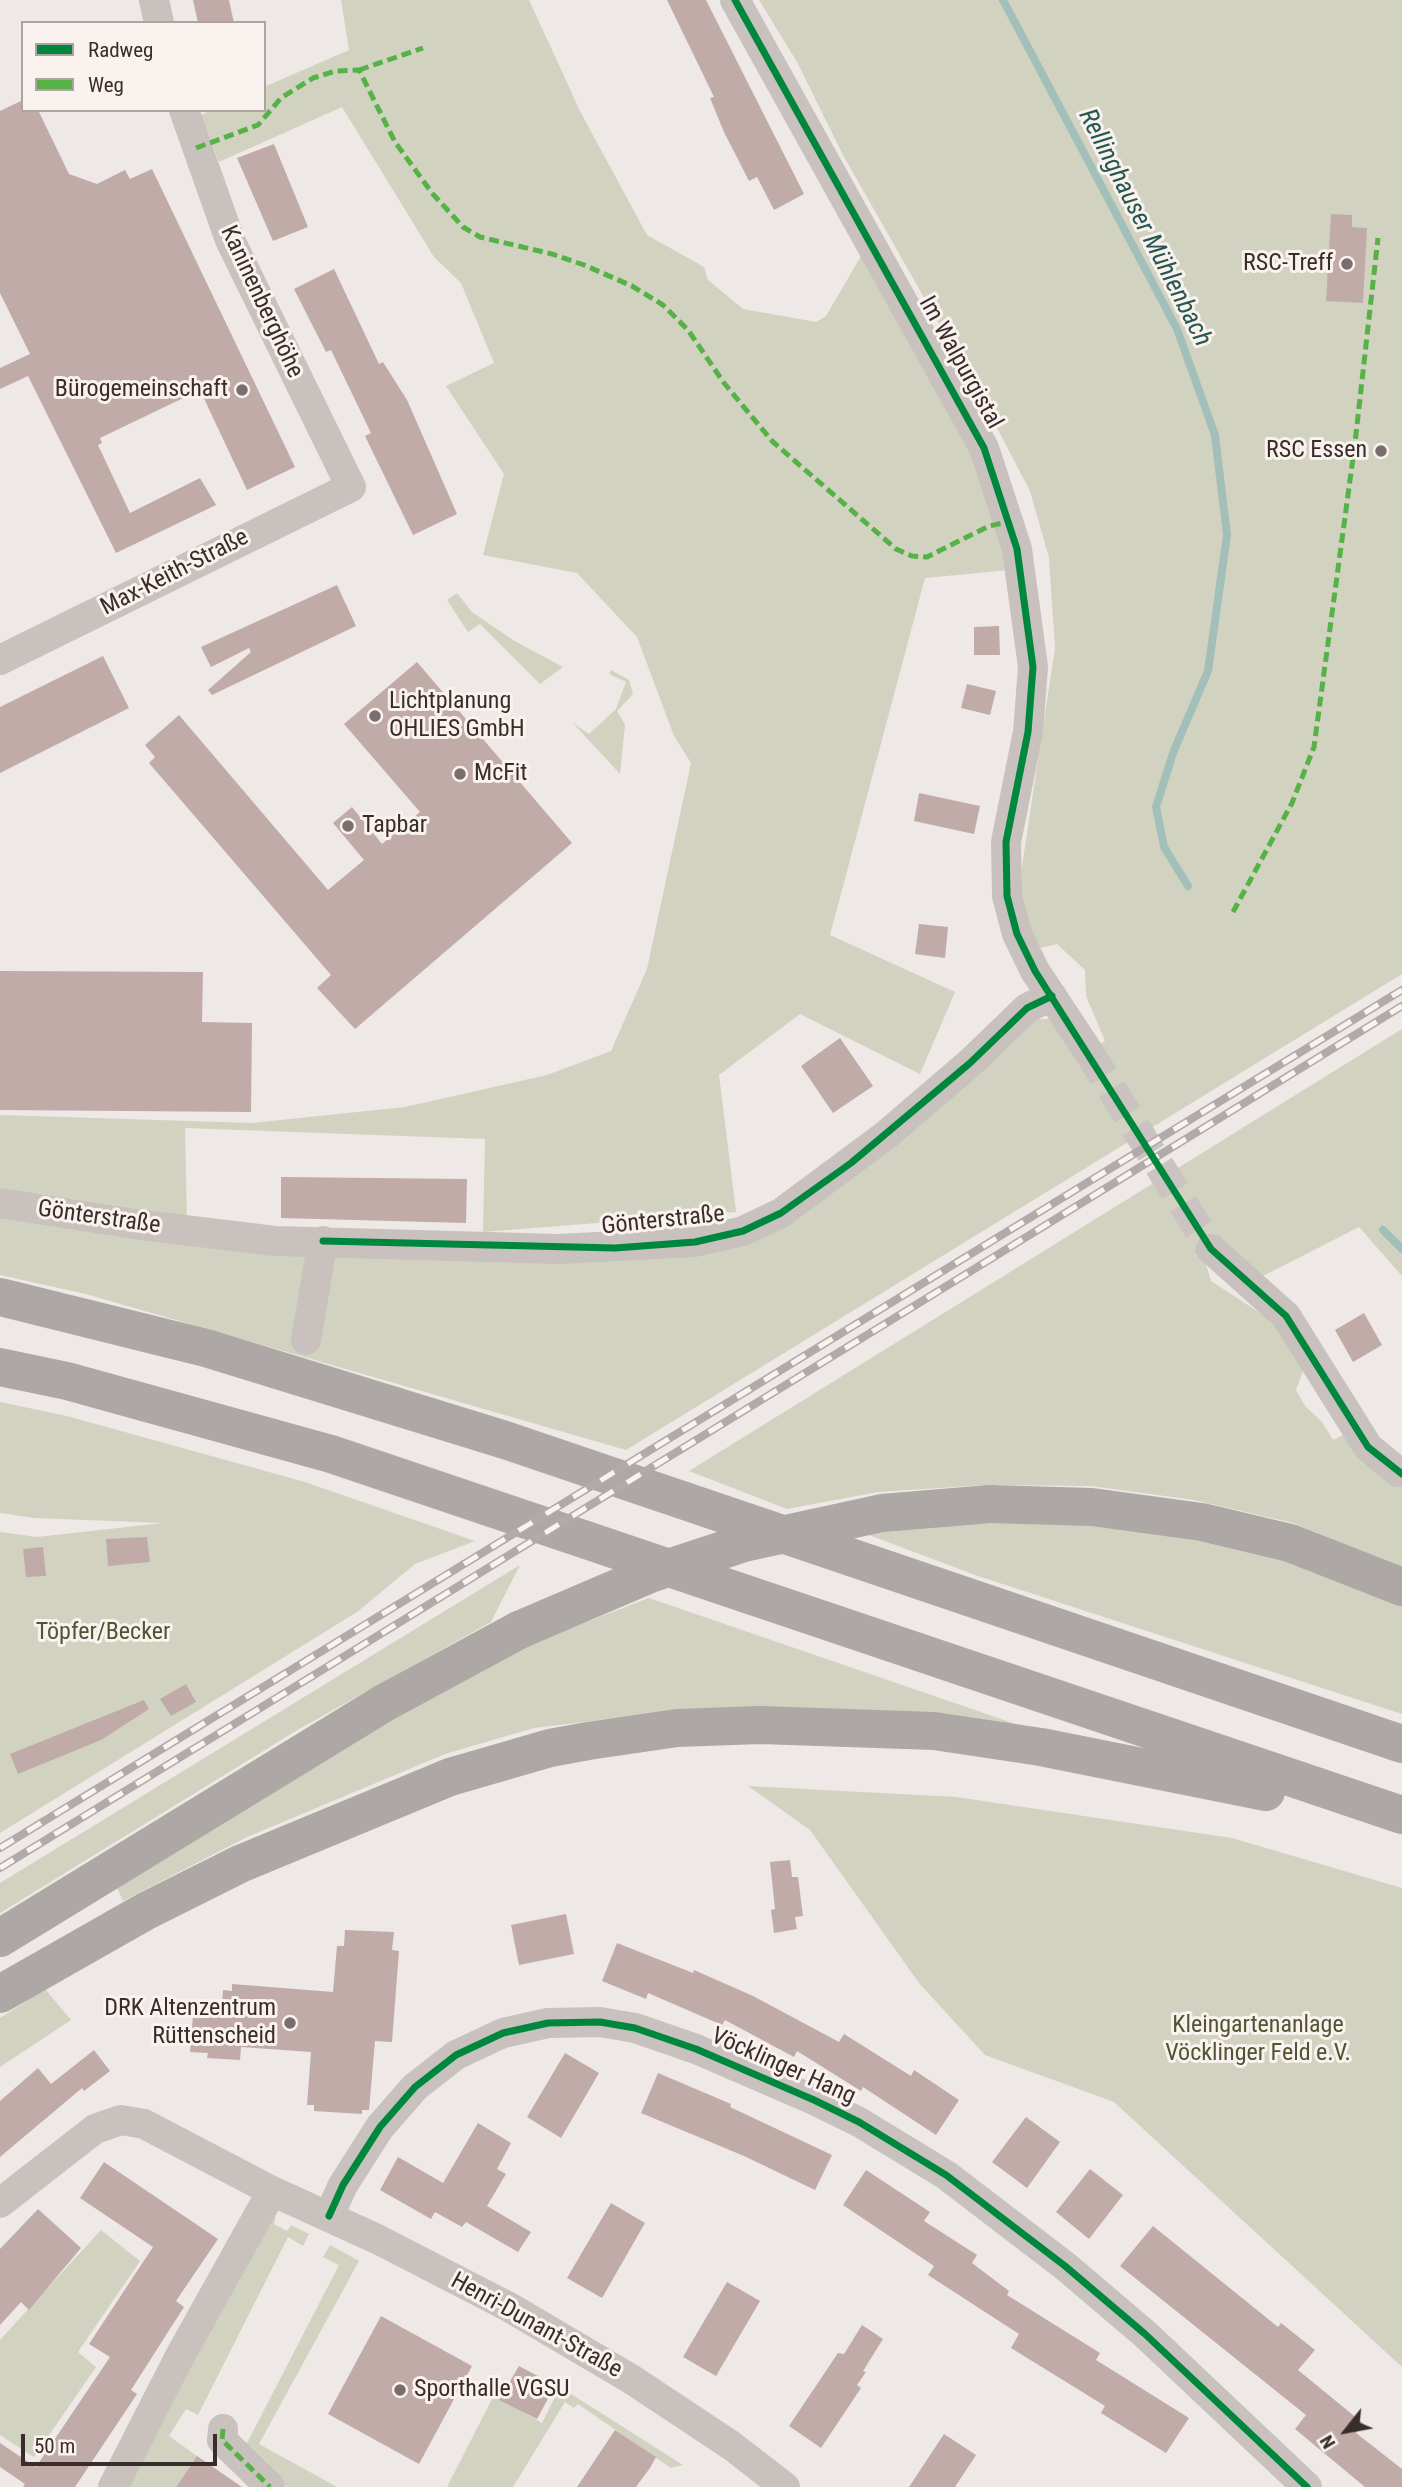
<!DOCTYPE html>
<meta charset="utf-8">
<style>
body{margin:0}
#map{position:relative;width:1402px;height:2487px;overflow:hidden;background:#eee8e6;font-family:"Roboto Condensed",sans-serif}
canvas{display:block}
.legend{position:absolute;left:21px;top:21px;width:245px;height:91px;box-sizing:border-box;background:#faf2ee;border:2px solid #ada3a0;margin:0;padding:9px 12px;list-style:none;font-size:21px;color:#392d2c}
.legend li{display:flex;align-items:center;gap:14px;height:35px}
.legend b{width:35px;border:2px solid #ada3a0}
.north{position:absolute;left:1311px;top:2396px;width:70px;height:70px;-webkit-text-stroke:5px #faf2ee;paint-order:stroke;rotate:239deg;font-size:19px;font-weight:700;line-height:28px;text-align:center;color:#392d2c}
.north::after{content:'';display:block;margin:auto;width:24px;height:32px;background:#392d2c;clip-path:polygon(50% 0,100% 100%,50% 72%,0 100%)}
.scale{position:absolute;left:21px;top:2434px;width:196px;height:32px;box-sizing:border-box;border:4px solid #392d2c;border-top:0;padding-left:9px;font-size:21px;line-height:24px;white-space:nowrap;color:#392d2c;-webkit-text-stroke:5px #faf2ee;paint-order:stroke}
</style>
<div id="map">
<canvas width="1402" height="2487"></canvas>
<ul class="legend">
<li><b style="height:9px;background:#00873e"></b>Radweg</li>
<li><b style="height:9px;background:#56b246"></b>Weg</li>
</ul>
<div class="north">N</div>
<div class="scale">50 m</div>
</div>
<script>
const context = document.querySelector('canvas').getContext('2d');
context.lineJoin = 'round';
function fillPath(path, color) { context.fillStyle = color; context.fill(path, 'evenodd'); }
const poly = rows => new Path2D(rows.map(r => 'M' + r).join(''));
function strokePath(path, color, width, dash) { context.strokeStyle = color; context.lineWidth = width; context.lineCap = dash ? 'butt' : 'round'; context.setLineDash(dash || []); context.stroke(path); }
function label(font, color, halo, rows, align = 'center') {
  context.font = font + ' "Roboto Condensed",sans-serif'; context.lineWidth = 6; context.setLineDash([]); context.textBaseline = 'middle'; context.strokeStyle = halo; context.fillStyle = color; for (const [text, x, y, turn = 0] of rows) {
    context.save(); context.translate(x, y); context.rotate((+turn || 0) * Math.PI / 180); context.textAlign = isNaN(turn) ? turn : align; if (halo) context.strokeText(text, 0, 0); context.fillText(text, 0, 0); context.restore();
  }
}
const green = poly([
 [341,0,529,0,581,113,647,235,704,267,708,280,743,309,816,322,826,316,864,251,949,384,1020,569,925,578,830,935,955,992,920,1074,800,1014,719,1075,736,1212,483,1232,485,1139,185,1128,187,1224,0,1195,0,1115,252,1123,405,1107,547,1075,611,1051,647,969,691,763,674,736,637,637,577,573,483,555,504,474,446,386,494,363,461,283,434,257,342,107,219,162,201,115,212,110,264,110,264,87,349,50],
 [759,0,1402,0,1402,974,626,1450,86,1294,0,1275,0,1210,112,1229,750,1237,1036,1019,1054,1019,1078,1057,1105,1041,1086,996,1085,970,1057,944,1040,948,1031,933,1019,886,1055,648,1049,558,1030,491,984,403,843,155,797,62],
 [457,593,472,612,513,640,563,667,540,684,480,624,468,632,447,600],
 [611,670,629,680,633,694,617,711,625,725,620,774,573,723,589,734,616,709,626,682,609,674],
 [1402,1029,1402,1276,1359,1227,1261,1277,1203,1255,1211,1281,1274,1322,1305,1366,1296,1390,1305,1406,1322,1422,1333,1440,1345,1434,1402,1480,1402,1569,1293,1523,1194,1500,1091,1486,987,1485,878,1492,787,1509,689,1471],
 [0,1402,67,1416,305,1482,475,1541,415,1564,357,1612,0,1833,0,1532,37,1537,163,1523,34,1518,0,1513],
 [993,1520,1092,1524,1203,1536,1290,1559,1402,1604,1402,1714,978,1576,861,1532],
 [520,1565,491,1622,299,1729,0,1913,0,1883],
 [649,1598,1036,1731,624,1717,534,1728,445,1754,247,1837,123,1901,115,1883,354,1736,516,1649],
 [748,1786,956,1797,1232,1838,1402,1888,1402,2367,1114,2102,985,2055,919,1983,810,1830],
 [45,1989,71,2020,0,2067,0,2018],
 [267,2214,276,2218,274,2224,287,2231,291,2225,309,2234,303,2246,288,2237,198,2415,186,2409,169,2436,197,2456,176,2487,128,2487],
 [101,2230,140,2261,78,2352,96,2367,34,2457,0,2435,0,2340],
 [330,2245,359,2261,259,2444,337,2487,287,2487,245,2447,339,2265,323,2257],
 [560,2387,683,2465,671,2468,578,2404,574,2408,565,2402,513,2487,447,2487,494,2395,542,2423]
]);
const stream = poly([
 [1003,0,1177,329,1215,435,1227,535,1208,671,1173,753,1156,807,1164,847,1188,886],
 [1383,1230,1402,1249]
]);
const building = poly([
 [193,0,229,0,234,23,198,23],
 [667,0,706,0,804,194,774,210,757,177,749,181,724,132,710,98,714,97],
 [23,100,23,110,38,110,69,174,97,184,125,170,130,179,152,169,295,467,247,490,200,390,100,438,102,443,98,445,130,513,200,478,216,505,116,553,28,376,0,389,0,368,30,354,0,293,0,111],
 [274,144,308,227,273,241,237,158],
 [1331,214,1352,215,1352,227,1367,228,1363,303,1326,301],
 [334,269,379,364,383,362,407,400,457,514,413,535,365,436,371,433,331,350,326,352,294,289],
 [337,585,356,626,212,695,208,690,251,652,249,648,211,667,201,647],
 [999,626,1000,655,974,655,974,627],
 [103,656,129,708,0,773,0,707],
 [417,662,572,843,355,1029,317,988,331,975,149,763,155,757,145,745,179,715,328,890,364,860,333,823,352,807,382,844,420,812,344,724],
 [967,684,996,691,990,715,961,708],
 [919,793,980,806,974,834,914,821],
 [919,924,948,927,945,958,915,954],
 [0,971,203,972,202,1022,252,1023,251,1112,0,1110],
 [840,1038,873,1086,833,1113,801,1066],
 [281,1177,467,1179,466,1223,281,1218],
 [1364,1313,1382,1345,1353,1362,1335,1330],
 [147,1537,150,1562,108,1566,106,1539],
 [43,1547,46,1576,26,1577,23,1549],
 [186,1684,196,1702,171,1716,160,1699],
 [144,1700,149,1709,101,1740,18,1774,10,1754],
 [790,1860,792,1877,798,1877,803,1916,795,1917,797,1929,774,1933,771,1910,775,1909,770,1862],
 [566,1914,574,1954,519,1965,511,1925],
 [345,1930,394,1932,392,1950,399,1951,392,2042,375,2041,369,2110,362,2110,362,2114,314,2111,314,2105,307,2105,311,2052,241,2047,240,2060,207,2058,208,2053,190,2052,193,2015,212,2016,213,2006,222,2007,223,1990,232,1991,232,1984,333,1992,337,1946,344,1946],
 [617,1943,693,1973,694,1970,753,1996,839,2042,844,2034,911,2076,914,2070,959,2100,936,2135,863,2087,861,2091,797,2051,794,2057,725,2020,722,2025,648,1993,646,1999,602,1981],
 [94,2050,110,2071,84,2091,82,2088,0,2157,0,2101,38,2068,51,2084],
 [565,2053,599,2073,561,2138,527,2117],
 [658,2073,731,2104,730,2107,832,2155,815,2190,744,2156,641,2113],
 [1026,2117,1060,2142,1027,2188,992,2162],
 [478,2123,511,2143,497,2169,506,2174,487,2206,531,2232,518,2252,466,2222,462,2227,435,2212,431,2219,380,2190,398,2157,443,2183],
 [104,2162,218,2239,176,2301,184,2307,131,2390,137,2394,75,2487,23,2487,25,2484,0,2467,0,2443,36,2467,110,2357,89,2344,153,2247,80,2198],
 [1090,2169,1123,2195,1089,2239,1056,2212],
 [866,2170,930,2212,924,2221,977,2255,972,2263,1009,2291,1007,2295,1100,2353,1096,2360,1189,2418,1166,2453,1101,2413,1105,2406,1011,2348,1019,2334,928,2275,934,2266,843,2205],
 [611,2203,645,2223,602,2298,567,2278],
 [38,2209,81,2248,29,2310,21,2302,0,2325,0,2249],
 [1153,2226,1278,2327,1281,2323,1315,2350,1298,2370,1364,2424,1356,2433,1402,2469,1402,2487,1365,2487,1295,2429,1306,2415,1120,2266],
 [727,2282,760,2301,716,2376,683,2357],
 [381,2316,472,2366,419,2464,328,2414],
 [862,2325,883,2339,863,2371,866,2372,857,2385,861,2388,821,2448,789,2426,838,2353,844,2354],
 [519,2366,551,2383,545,2395,549,2397,537,2419,499,2400],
 [615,2430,656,2457,650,2468,636,2487,577,2487],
 [944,2434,976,2455,955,2487,909,2487],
 [197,2456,242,2487,176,2487]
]);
const streetTunnel = poly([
 [1088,1051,1211,1249]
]);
const street = poly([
 [154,0,159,23],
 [735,0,984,448,1017,549,1033,667,1028,732,1006,842,1007,896,1017,934,1035,971,1088,1051],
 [0,660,351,487,230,240,184,110],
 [0,1203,134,1224,275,1241,559,1249,695,1242,743,1231,781,1213,886,1135,970,1063,1027,1008,1052,996],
 [1211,1249,1286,1316,1368,1447,1398,1472],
 [306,1340,323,1241],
 [0,2203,95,2129,121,2120,144,2124,272,2191,379,2240,509,2307,631,2379,732,2446,785,2487],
 [329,2216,343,2185,380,2127,415,2087,456,2055,503,2033,548,2023,600,2022,635,2028,696,2049,814,2100,859,2122,946,2175,1065,2266,1145,2334,1307,2487],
 [223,2429,222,2440,270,2487],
 [113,2487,180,2356,272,2191]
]);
const highway = poly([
 [0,1297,206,1348,505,1440,1402,1744],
 [0,1367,67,1381,331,1454,1402,1815],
 [990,1504,1092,1507,1202,1522,1290,1543,1402,1587],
 [0,1938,384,1703,519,1630],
 [0,1994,146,1911,240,1864,450,1777,550,1748,588,1741,677,1728,761,1725,934,1731,1041,1747,1266,1792]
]);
const rail = poly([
 [0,1848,1402,990],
 [0,1868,1402,1006]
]);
const highwayBridge = poly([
 [519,1630,650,1574,744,1543,882,1513,990,1504]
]);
const quiet = poly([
 [359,70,423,48],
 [196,148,258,125,281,98,313,78,336,71,359,70,395,142,432,193,463,227,480,237,552,254,584,265,632,286,663,305,688,330,724,383,772,441,896,549,912,556,927,557,989,526,1008,522],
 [1233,912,1292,803,1314,747,1355,443,1378,238],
 [223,2429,222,2440,270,2487]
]);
const cycleway = poly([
 [735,0,984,448,1017,549,1033,667,1028,732,1006,842,1007,896,1017,934,1035,971,1211,1249,1286,1316,1368,1447,1402,1474],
 [323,1241,615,1248,695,1242,743,1231,781,1213,851,1163,970,1063,1027,1008,1052,996],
 [329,2216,343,2185,380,2127,415,2087,456,2055,503,2033,548,2023,600,2022,635,2028,696,2049,814,2100,859,2122,946,2175,1065,2266,1145,2334,1307,2487]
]);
const markers = [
 [1347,264,7,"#786e6d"],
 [242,390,7,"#786e6d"],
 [1381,451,7,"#786e6d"],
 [375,716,7,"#786e6d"],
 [460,774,7,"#786e6d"],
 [348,826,7,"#786e6d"],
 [290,2023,7,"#786e6d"],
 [400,2390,7,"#786e6d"]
];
const poiNames = [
 ["RSC-Treff",1333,264],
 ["Bürogemeinschaft",228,390],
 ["RSC Essen",1367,451],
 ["Lichtplanung",389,702,"left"],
 ["OHLIES GmbH",389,730,"left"],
 ["McFit",474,774,"left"],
 ["Tapbar",362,826,"left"],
 ["DRK Altenzentrum",276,2009],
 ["Rüttenscheid",276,2037],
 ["Sporthalle VGSU",414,2390,"left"]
];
const streetNames = [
 ["Kaninenberghöhe",261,302,65],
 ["Im Walpurgistal",960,363,61],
 ["Max-Keith-Straße",175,573,-27],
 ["Gönterstraße",99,1218,8],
 ["Gönterstraße",663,1221,-6],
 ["Vöcklinger Hang",783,2067,24],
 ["Henri-Dunant-Straße",536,2326,29]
];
const parkNames = [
 ["Töpfer/Becker",103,1633],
 ["Kleingartenanlage",1258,2026],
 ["Vöcklinger Feld e.V.",1258,2054]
];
const waterNames = [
 ["Rellinghauser Mühlenbach",1144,228,63]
];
fillPath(green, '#d2d2c1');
strokePath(stream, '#a3bfba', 8);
fillPath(building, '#c0aba9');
strokePath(streetTunnel, '#cac3c1', 30, [30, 15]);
strokePath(street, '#c8c1be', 30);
strokePath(highway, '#ada7a5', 38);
strokePath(rail, '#b0aaa8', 8);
strokePath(rail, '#faf2ee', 5, [16]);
strokePath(highwayBridge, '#ada7a5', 38);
strokePath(quiet, '#56b246', 5, [10, 5]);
strokePath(cycleway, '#00873e', 7);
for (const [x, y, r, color] of markers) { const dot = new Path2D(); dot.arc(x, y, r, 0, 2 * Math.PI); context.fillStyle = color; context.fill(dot); strokePath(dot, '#faf2ee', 2.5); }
label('24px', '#392d2c', '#faf2ee', poiNames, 'right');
label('24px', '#392d2c', '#faf2ee', streetNames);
label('24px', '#4f5531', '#faf2ee', parkNames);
label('italic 26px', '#245851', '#faf2ee', waterNames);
</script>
